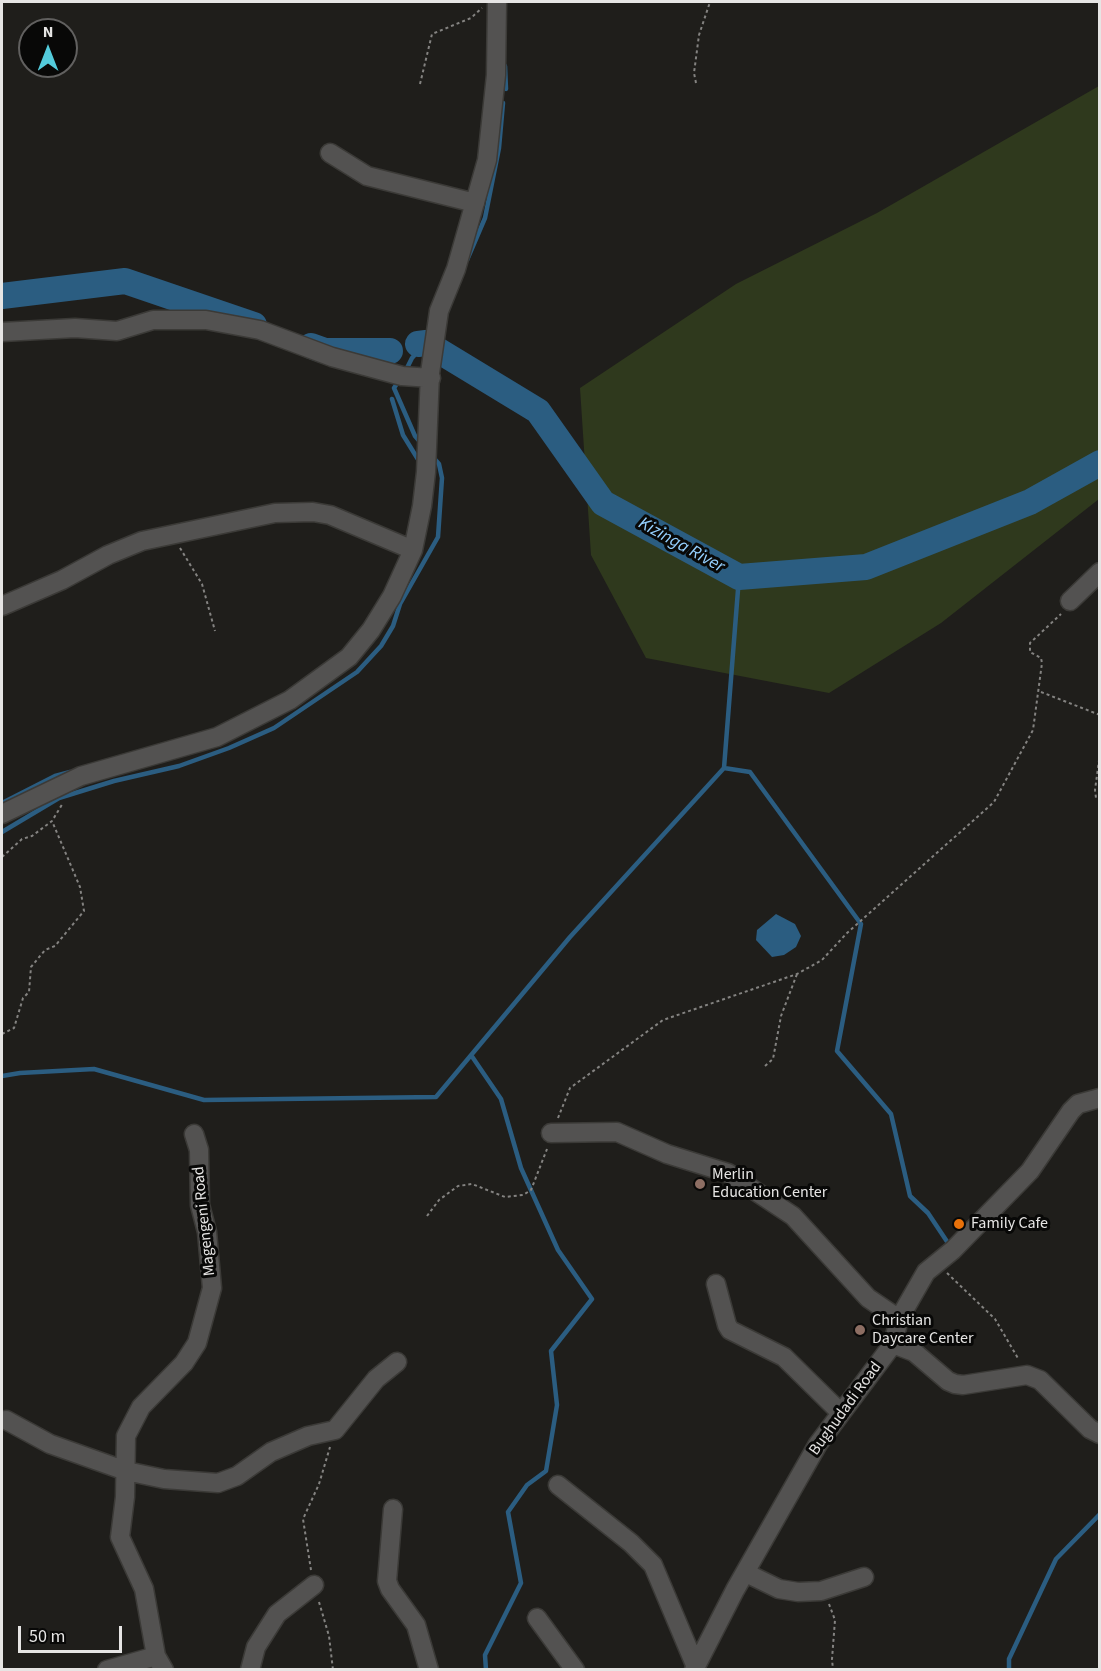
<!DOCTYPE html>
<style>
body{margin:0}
#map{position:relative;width:1101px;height:1671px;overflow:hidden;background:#1f1e1b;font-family:"Source Sans 3",sans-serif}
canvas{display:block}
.frame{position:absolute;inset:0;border:3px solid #e6e5e4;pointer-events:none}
.north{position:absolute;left:18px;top:18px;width:60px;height:60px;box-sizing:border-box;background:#080807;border:2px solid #61605f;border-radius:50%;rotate:0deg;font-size:16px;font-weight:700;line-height:24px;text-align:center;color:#e6e5e4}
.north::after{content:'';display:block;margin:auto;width:21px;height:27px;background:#53cbdb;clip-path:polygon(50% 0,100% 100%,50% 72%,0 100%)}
.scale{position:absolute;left:18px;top:1626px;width:104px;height:27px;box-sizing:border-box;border:3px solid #e6e5e4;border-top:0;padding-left:8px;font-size:18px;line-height:21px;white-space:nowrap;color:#e6e5e4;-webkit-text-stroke:4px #080807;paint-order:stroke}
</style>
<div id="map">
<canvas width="1101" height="1671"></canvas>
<div class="frame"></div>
<div class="north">N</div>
<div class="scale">50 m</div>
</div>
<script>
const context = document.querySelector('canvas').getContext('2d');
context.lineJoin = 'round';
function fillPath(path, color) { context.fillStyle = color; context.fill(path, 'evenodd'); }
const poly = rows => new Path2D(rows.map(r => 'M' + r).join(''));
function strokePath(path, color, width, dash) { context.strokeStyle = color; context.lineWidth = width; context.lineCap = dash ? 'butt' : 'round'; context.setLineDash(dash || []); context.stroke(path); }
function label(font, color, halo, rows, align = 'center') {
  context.font = font + ' "Source Sans 3",sans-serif'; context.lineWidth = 6; context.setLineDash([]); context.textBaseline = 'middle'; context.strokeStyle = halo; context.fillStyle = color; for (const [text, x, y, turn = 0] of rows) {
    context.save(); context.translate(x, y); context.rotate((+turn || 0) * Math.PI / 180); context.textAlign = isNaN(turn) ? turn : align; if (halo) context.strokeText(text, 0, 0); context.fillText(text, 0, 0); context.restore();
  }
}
const green = poly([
 [1099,86,1099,499,941,623,829,693,646,658,591,555,580,388,736,284,877,213]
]);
const water = poly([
 [776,914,795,924,801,936,796,947,784,955,772,957,756,940,757,930]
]);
const stream = poly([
 [505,66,506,89],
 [467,260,485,218,499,148,503,103],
 [405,372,412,358,428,340],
 [400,379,394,388,415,436,421,443],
 [392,399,403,435,419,461],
 [724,768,750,772,861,924,837,1051,891,1114,910,1196,928,1213,950,1246],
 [2,803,55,776,70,772],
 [2,832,59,798,114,781,179,766,229,748,274,728,357,672,381,646,393,626,400,604,438,537,442,478,439,464,432,456],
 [471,1055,501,1099,521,1168,558,1250,592,1299,551,1351,557,1405,546,1471,527,1485,508,1512,521,1583,485,1655,486,1670],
 [2,1076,20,1073,94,1069,204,1100,436,1097,570,937,724,768,739,577],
 [1009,1670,1009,1659,1056,1559,1100,1514]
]);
const river = poly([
 [2,296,125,281,254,325],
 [418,344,426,343,538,411,603,503,739,577,866,567,1030,502,1100,463],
 [311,346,325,351,390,351]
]);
const path = poly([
 [696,83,694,73,699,35,710,2],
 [420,84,432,34,471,18,482,8],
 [180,548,202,584,215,631],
 [1041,692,1100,715],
 [1100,753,1095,790,1096,798,1100,799],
 [2,857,22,839,32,836,52,821,63,803],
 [2,1034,14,1028,23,998,29,992,31,967,45,950,55,946,84,911,80,887,52,821],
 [765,1066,773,1059,781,1016,797,974],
 [558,1118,570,1088,663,1020,797,974,822,960,847,933,994,802,1033,730,1042,663,1041,658,1030,652,1030,643,1061,614],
 [427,1216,439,1200,458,1186,472,1184,505,1197,523,1195,531,1190,547,1149],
 [947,1273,995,1319,1019,1360],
 [311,1570,303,1519,319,1484,330,1447],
 [319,1602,329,1636,333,1670],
 [829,1604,835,1620,832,1659,833,1670]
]);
const minor = poly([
 [330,153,367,176,475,203],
 [2,332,75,328,117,331,153,320,206,320,260,330,332,357,402,376,431,378],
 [1070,601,1100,572],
 [2,606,62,580,108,555,142,541,275,513,313,512,330,515,413,550],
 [2,814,81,776,217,737,290,700,349,657,371,630,392,596,413,550,422,506,426,472,430,373,439,311,456,269,487,160,496,75,497,2],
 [551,1133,617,1132,667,1154,728,1173,793,1216,868,1298,899,1319],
 [716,1284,727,1325,730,1330,784,1357,841,1413],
 [893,1344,914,1352,948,1381,955,1384,963,1385,1027,1375,1040,1380,1090,1429,1100,1434],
 [6,1420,50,1444,126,1471,164,1479,218,1483,237,1476,271,1452,308,1436,335,1430,376,1379,397,1362],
 [558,1485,631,1543,653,1565,696,1667],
 [393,1509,387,1581,390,1589,416,1625,429,1670],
 [746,1573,779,1589,798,1592,821,1591,864,1577],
 [537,1618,575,1670],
 [107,1670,156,1656],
 [164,1670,156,1656,144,1589,120,1537,125,1497,126,1436,141,1407,184,1363,197,1343,212,1288,207,1232,200,1205,199,1150,194,1134],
 [250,1670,256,1647,277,1614,314,1585],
 [694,1670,735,1590,818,1444,893,1344,899,1319,926,1272,953,1250,1030,1171,1071,1111,1078,1104,1100,1098]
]);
const markers = [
 [700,1184,6,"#8d6e63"],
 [959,1224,6,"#e8710a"],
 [860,1330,6,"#8d6e63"]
];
const poiNames = [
 ["Merlin",712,1175],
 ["Education Center",712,1193],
 ["Family Cafe",971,1224],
 ["Christian",872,1321],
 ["Daycare Center",872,1339]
];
const streetNames = [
 ["Magengeni Road",205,1221,-96],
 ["Bughudadi Road",846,1409,-54]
];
const waterNames = [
 ["Kizinga River",681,546,29]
];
fillPath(green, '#2f391d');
fillPath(water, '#2b5d81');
strokePath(stream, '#2b5d81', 4.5);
strokePath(river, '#2b5d81', 26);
strokePath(minor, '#3b3a37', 21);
strokePath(path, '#848381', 2, [3, 3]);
strokePath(minor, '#535251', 18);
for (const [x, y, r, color] of markers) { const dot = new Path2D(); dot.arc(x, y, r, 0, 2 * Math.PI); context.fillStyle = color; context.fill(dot); strokePath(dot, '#080807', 2); }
label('16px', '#e6e5e4', '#080807', poiNames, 'left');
label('16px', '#e6e5e4', '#080807', streetNames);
label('italic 18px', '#94cffd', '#080807', waterNames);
</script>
